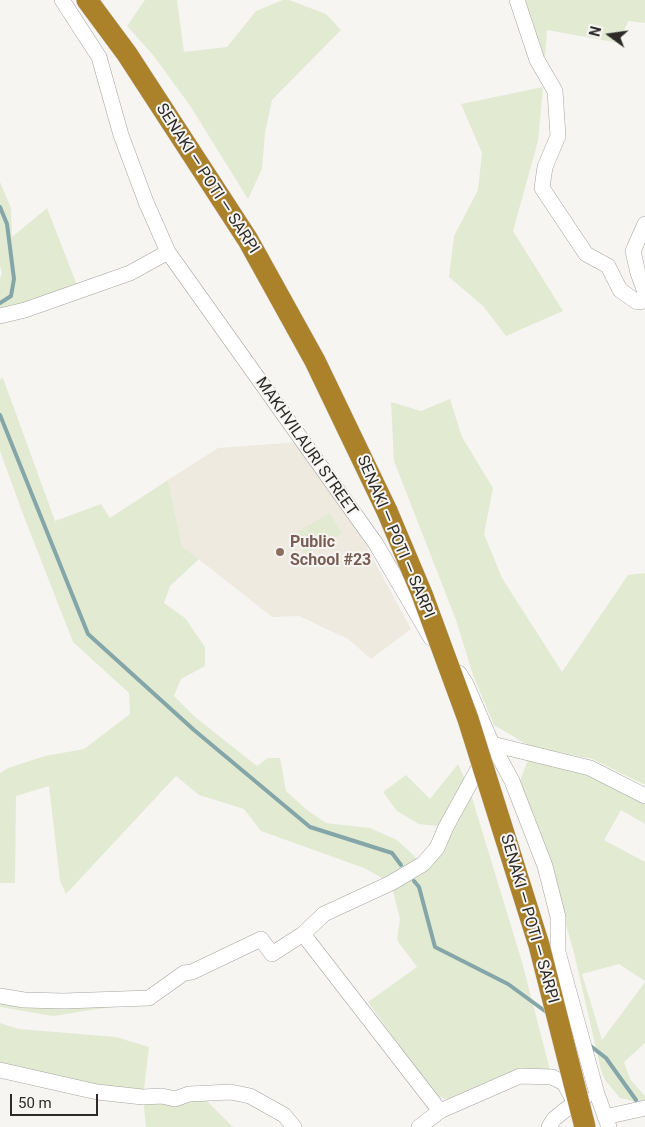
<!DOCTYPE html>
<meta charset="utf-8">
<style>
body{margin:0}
#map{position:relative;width:645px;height:1127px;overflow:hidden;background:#f6f5f2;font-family:Roboto,sans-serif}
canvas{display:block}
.north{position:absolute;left:585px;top:10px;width:50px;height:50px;-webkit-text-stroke:4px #f6f5f2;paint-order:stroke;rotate:284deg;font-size:14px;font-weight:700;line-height:20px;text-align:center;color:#2c2b2a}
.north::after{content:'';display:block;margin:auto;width:18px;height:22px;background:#2c2b2a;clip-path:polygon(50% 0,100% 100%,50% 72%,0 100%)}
.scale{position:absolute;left:10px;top:1094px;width:88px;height:22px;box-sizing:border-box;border:2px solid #2c2b2a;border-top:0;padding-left:6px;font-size:15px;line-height:18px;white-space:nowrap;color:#2c2b2a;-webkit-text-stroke:4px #f6f5f2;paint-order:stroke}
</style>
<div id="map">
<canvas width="645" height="1127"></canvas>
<div class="north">N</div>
<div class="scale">50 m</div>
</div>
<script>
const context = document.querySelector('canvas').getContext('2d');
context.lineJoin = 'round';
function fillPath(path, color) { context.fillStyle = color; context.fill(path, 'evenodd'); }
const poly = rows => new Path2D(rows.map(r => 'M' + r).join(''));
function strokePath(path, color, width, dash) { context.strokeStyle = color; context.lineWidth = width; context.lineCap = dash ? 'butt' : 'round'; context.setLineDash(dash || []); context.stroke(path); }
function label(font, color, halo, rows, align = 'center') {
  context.font = font + ' Roboto,sans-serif'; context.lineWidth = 4; context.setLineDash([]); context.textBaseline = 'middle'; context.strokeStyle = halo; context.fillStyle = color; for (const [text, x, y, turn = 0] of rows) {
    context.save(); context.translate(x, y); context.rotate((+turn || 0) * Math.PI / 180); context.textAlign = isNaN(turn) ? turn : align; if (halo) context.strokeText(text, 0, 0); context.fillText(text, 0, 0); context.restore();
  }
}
const built = poly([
 [299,442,350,516,411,629,371,659,348,639,299,616,272,617,182,546,168,480,218,448]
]);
const green = poly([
 [145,0,177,0,184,52,227,47,256,11,283,0,289,0,326,14,341,30,272,100,265,133,262,169,248,199,189,104,153,55,127,26],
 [525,0,645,0,645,23,628,21,619,43,547,30,545,59],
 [543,87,538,141,513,231,563,311,506,336,483,306,449,277,454,236,478,190,482,153,461,104],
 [0,182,11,208,12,237,47,208,80,293,0,317,0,279,2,273,0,266],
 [3,378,55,521,101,504,110,518,168,480,182,546,199,559,170,586,164,603,185,618,205,647,205,666,181,679,174,696,195,717,257,766,268,758,280,758,286,791,307,810,326,823,370,828,397,840,423,864,446,827,419,824,397,811,383,792,406,775,430,799,458,764,469,788,522,962,550,1070,454,1102,434,1095,368,1002,417,967,397,940,400,919,391,883,364,868,261,831,244,809,199,795,176,776,66,894,60,881,49,786,16,796,15,883,0,883,0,773,8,768,45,756,84,749,130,714,129,693,73,642,23,514,0,451,0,379],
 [450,399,462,437,493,488,484,534,502,578,562,672,628,575,645,573,645,785,593,759,531,747,494,725,473,675,456,620,394,461,391,402,421,411],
 [330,513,342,534,305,554,293,534],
 [530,754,645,796,645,824,621,810,604,840,645,862,645,981,619,964,582,974,602,1040,645,982,645,1043,624,1062,630,1079,645,1096,645,1104,620,1098,605,1080,601,1070,574,953,550,867,519,784],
 [0,996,117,1006,53,1016,0,1007],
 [0,1023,19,1029,116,1037,149,1047,143,1097,200,1094,233,1127,146,1127,143,1097,0,1070]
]);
const stream = poly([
 [0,207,7,224,14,279,11,296,0,303],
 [0,415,88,634,194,730,310,827,392,853,401,865],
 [414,881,419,887,435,947,508,984,549,1014],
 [588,1044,606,1058,636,1100]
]);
const minor = poly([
 [62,0,99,57,121,135,146,202,168,252,376,544,431,638],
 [517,0,537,60,555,91,558,136,545,167,542,188,586,254,608,266,620,290,637,302,645,301],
 [645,224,633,251,638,273,645,292],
 [0,316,25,310,130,273,168,252],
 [459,673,466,684,492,744,590,768,645,796],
 [492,744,512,781,545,866,558,917,558,952,597,1094,609,1127],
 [303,934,440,1111],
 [0,996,24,1000,64,1001,149,998,184,973,192,972,261,939,272,954,303,934,324,914,391,883,423,864,437,848,446,827,484,758],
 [0,1070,97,1092,143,1097,162,1096,175,1099,189,1094,231,1092,250,1096,284,1115,294,1127],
 [605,1117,645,1108],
 [419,1127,440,1111,520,1076,552,1077,564,1083,573,1099],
 [549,1127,554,1119,575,1102,584,1099]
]);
const highway = poly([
 [87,0,127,54,248,240,315,361,387,511]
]);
const highwayBridge = poly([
 [387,511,422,594,468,719,539,945,585,1127]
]);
const markers = [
 [280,552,5,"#8d6e63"]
];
const streetNames = [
 ["SENAKI — POTI — SARPI",207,179,57],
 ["MAKHVILAURI STREET",306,447,55],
 ["SENAKI — POTI — SARPI",395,537,67],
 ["SENAKI — POTI — SARPI",529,919,74]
];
const educationNames = [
 ["Public",290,543],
 ["School #23",290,561]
];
fillPath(built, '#efeae0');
fillPath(green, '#e3ead2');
strokePath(stream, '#84a6a8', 4);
strokePath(minor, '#a6a4a1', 16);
strokePath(highway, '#d1d0d0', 22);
strokePath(minor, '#fff', 15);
strokePath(highway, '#ab812a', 21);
strokePath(highwayBridge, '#d1d0d0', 22, []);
strokePath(highwayBridge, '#ab812a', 21);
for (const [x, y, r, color] of markers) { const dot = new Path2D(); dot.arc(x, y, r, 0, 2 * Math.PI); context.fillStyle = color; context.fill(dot); strokePath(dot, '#f6f5f2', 2); }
label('16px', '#2c2b2a', '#f6f5f2', streetNames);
label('bold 16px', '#785e54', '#f6f5f2', educationNames, 'left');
</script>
